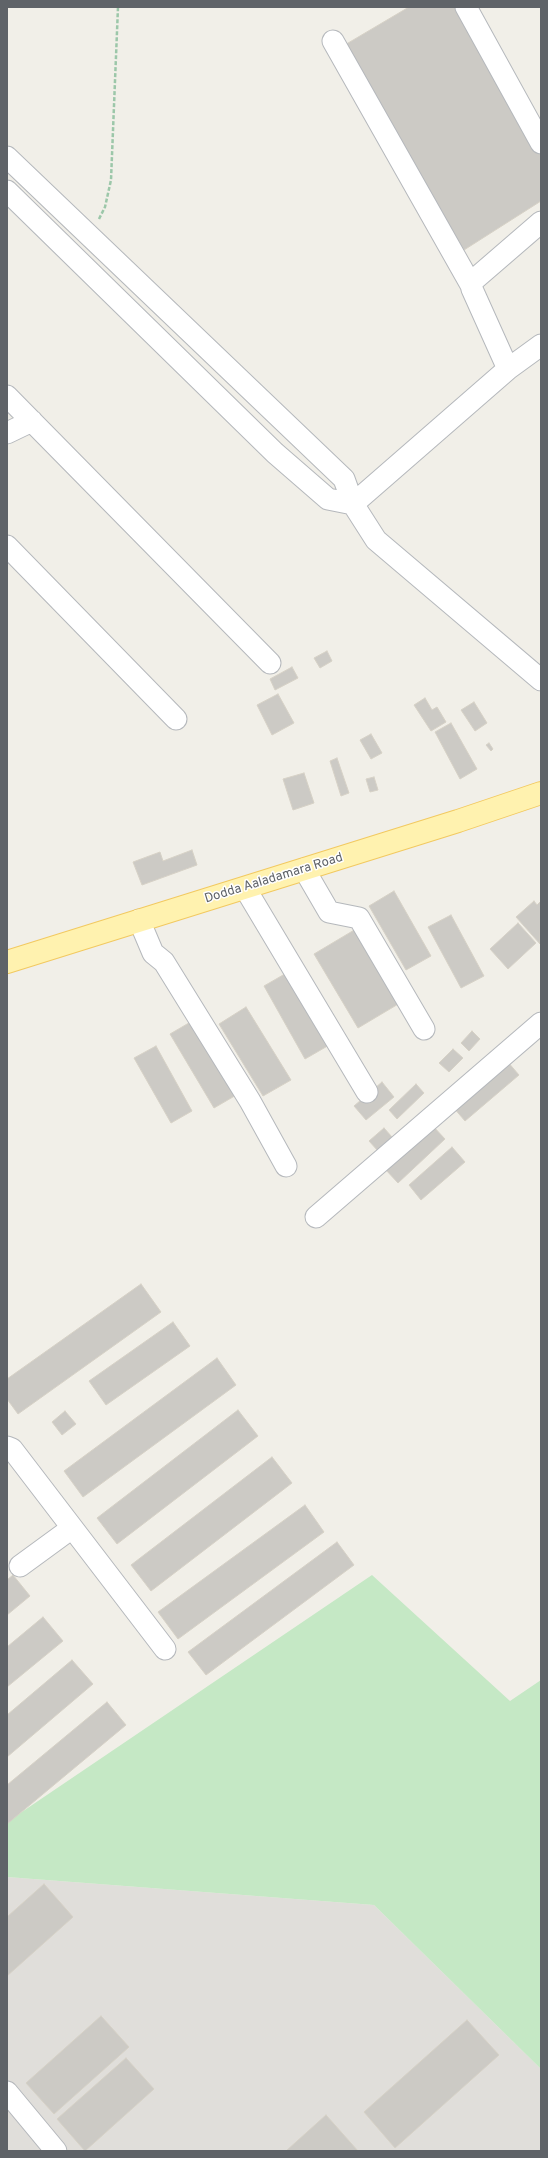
<!DOCTYPE html>
<style>
body{margin:0}
#map{position:relative;width:548px;height:2158px;overflow:hidden;background:#f1efe8;font-family:Overpass,sans-serif}
canvas{display:block}
.frame{position:absolute;inset:0;border:8px solid #5f6368;pointer-events:none}
</style>
<div id="map">
<canvas width="548" height="2158"></canvas>
<div class="frame"></div>
</div>
<script>
const context = document.querySelector('canvas').getContext('2d');
context.lineJoin = 'round';
function fillPath(path, color) { context.fillStyle = color; context.fill(path, 'evenodd'); }
const poly = rows => new Path2D(rows.map(r => 'M' + r).join(''));
function strokePath(path, color, width, dash) { context.strokeStyle = color; context.lineWidth = width; context.lineCap = dash ? 'butt' : 'round'; context.setLineDash(dash || []); context.stroke(path); }
function label(font, color, halo, rows, align = 'center') {
  context.font = font + ' Overpass,sans-serif'; context.lineWidth = 3; context.setLineDash([]); context.textBaseline = 'middle'; context.strokeStyle = halo; context.fillStyle = color; for (const [text, x, y, turn = 0] of rows) {
    context.save(); context.translate(x, y); context.rotate((+turn || 0) * Math.PI / 180); context.textAlign = isNaN(turn) ? turn : align; if (halo) context.strokeText(text, 0, 0); context.fillText(text, 0, 0); context.restore();
  }
}
const industrial = poly([
 [7,1877,374,1905,541,2069,541,2151,7,2151]
]);
const green = poly([
 [372,1575,510,1701,541,1680,541,2069,374,1905,7,1877,7,1822]
]);
const building = poly([
 [409,7,458,7,541,154,541,201,464,250,343,46,409,7],
 [327,651,332,661,320,668,314,658,327,651],
 [292,667,298,678,275,690,270,679,292,667],
 [278,694,294,723,272,735,257,705,278,694],
 [425,698,432,710,437,707,446,722,431,731,414,705,425,698],
 [474,702,487,723,475,731,461,710,474,702],
 [451,723,477,769,460,779,435,732,451,723],
 [371,734,382,753,371,759,360,740,371,734],
 [489,743,493,749,491,751,486,745,489,743],
 [337,758,349,793,341,796,330,761,337,758],
 [304,773,314,803,293,810,283,779,304,773],
 [374,777,378,790,370,792,366,779,374,777],
 [192,850,197,865,142,885,133,862,160,852,163,861,192,850],
 [394,891,431,956,406,970,369,906,394,891],
 [534,901,537,905,541,901,540,944,516,917,534,901],
 [451,915,484,976,461,988,428,927,451,915],
 [518,923,536,943,508,969,490,949,518,923],
 [361,926,405,1000,358,1028,314,954,361,926],
 [290,971,331,1044,305,1059,264,986,290,971],
 [246,1007,291,1080,263,1096,219,1024,246,1007],
 [194,1020,238,1094,214,1108,170,1034,194,1020],
 [472,1031,480,1039,469,1051,461,1043,472,1031],
 [156,1046,192,1111,171,1123,134,1058,156,1046],
 [453,1049,463,1058,449,1072,439,1063,453,1049],
 [507,1061,519,1075,465,1121,453,1107,507,1061],
 [382,1082,394,1097,366,1120,354,1106,382,1082],
 [416,1084,424,1093,397,1119,389,1110,416,1084],
 [432,1125,445,1139,398,1183,385,1169,432,1125],
 [384,1128,392,1137,378,1151,369,1141,384,1128],
 [452,1147,465,1162,421,1200,409,1185,452,1147],
 [141,1284,161,1312,18,1414,7,1399,7,1379,141,1284],
 [173,1322,190,1346,106,1405,89,1381,173,1322],
 [217,1358,236,1385,83,1497,64,1471,217,1358],
 [238,1410,258,1436,117,1544,97,1518,238,1410],
 [65,1411,76,1424,62,1435,52,1422,65,1411],
 [272,1457,292,1483,151,1591,131,1565,272,1457],
 [305,1505,324,1532,178,1639,158,1612,305,1505],
 [337,1542,354,1565,206,1675,188,1652,337,1542],
 [13,1575,30,1596,7,1615,7,1580,13,1575],
 [43,1617,63,1641,7,1687,7,1647,43,1617],
 [72,1660,93,1684,7,1757,7,1715,72,1660],
 [107,1702,126,1725,7,1824,7,1785,107,1702],
 [44,1884,73,1917,7,1976,7,1917,44,1884],
 [101,2016,129,2047,54,2114,26,2083,101,2016],
 [467,2020,499,2055,395,2148,364,2112,467,2020],
 [126,2058,154,2089,85,2151,57,2119,126,2058],
 [326,2115,358,2151,286,2151,326,2115]
]);
const path = poly([
 [99,219,105,207,111,180,118,7]
]);
const minor = poly([
 [466,7,541,143],
 [333,41,471,285],
 [7,157,344,479,353,504,376,540,541,680],
 [7,191,275,453,328,499,353,504],
 [508,369,472,289,471,285,475,279,541,222],
 [7,396,270,663],
 [7,433,32,421],
 [353,504,508,369,541,345],
 [7,546,176,719],
 [304,869,329,912,359,918,424,1029],
 [245,888,367,1092],
 [139,920,153,953,164,962,250,1101,286,1166],
 [316,1217,541,1023],
 [7,1447,12,1449,165,1649],
 [20,1566,72,1528],
 [7,2092,56,2151]
]);
const major = poly([
 [7,962,458,821,541,793]
]);
const streetNames = [
 ["Dodda Aaladamara Road",274,879,-17]
];
fillPath(industrial, '#e0deda');
fillPath(green, '#c5e8c5');
fillPath(building, '#cccac5');
strokePath(building, '#d6d1c6', 1);
strokePath(minor, '#b5b8bc', 23);
strokePath(major, '#f2c960', 24);
strokePath(path, '#9cc7a9', 2.5, [4, 2]);
strokePath(minor, '#fff', 21);
strokePath(major, '#fff2af', 22);
label('13px', '#5f6368', '#fff', streetNames);
</script>
